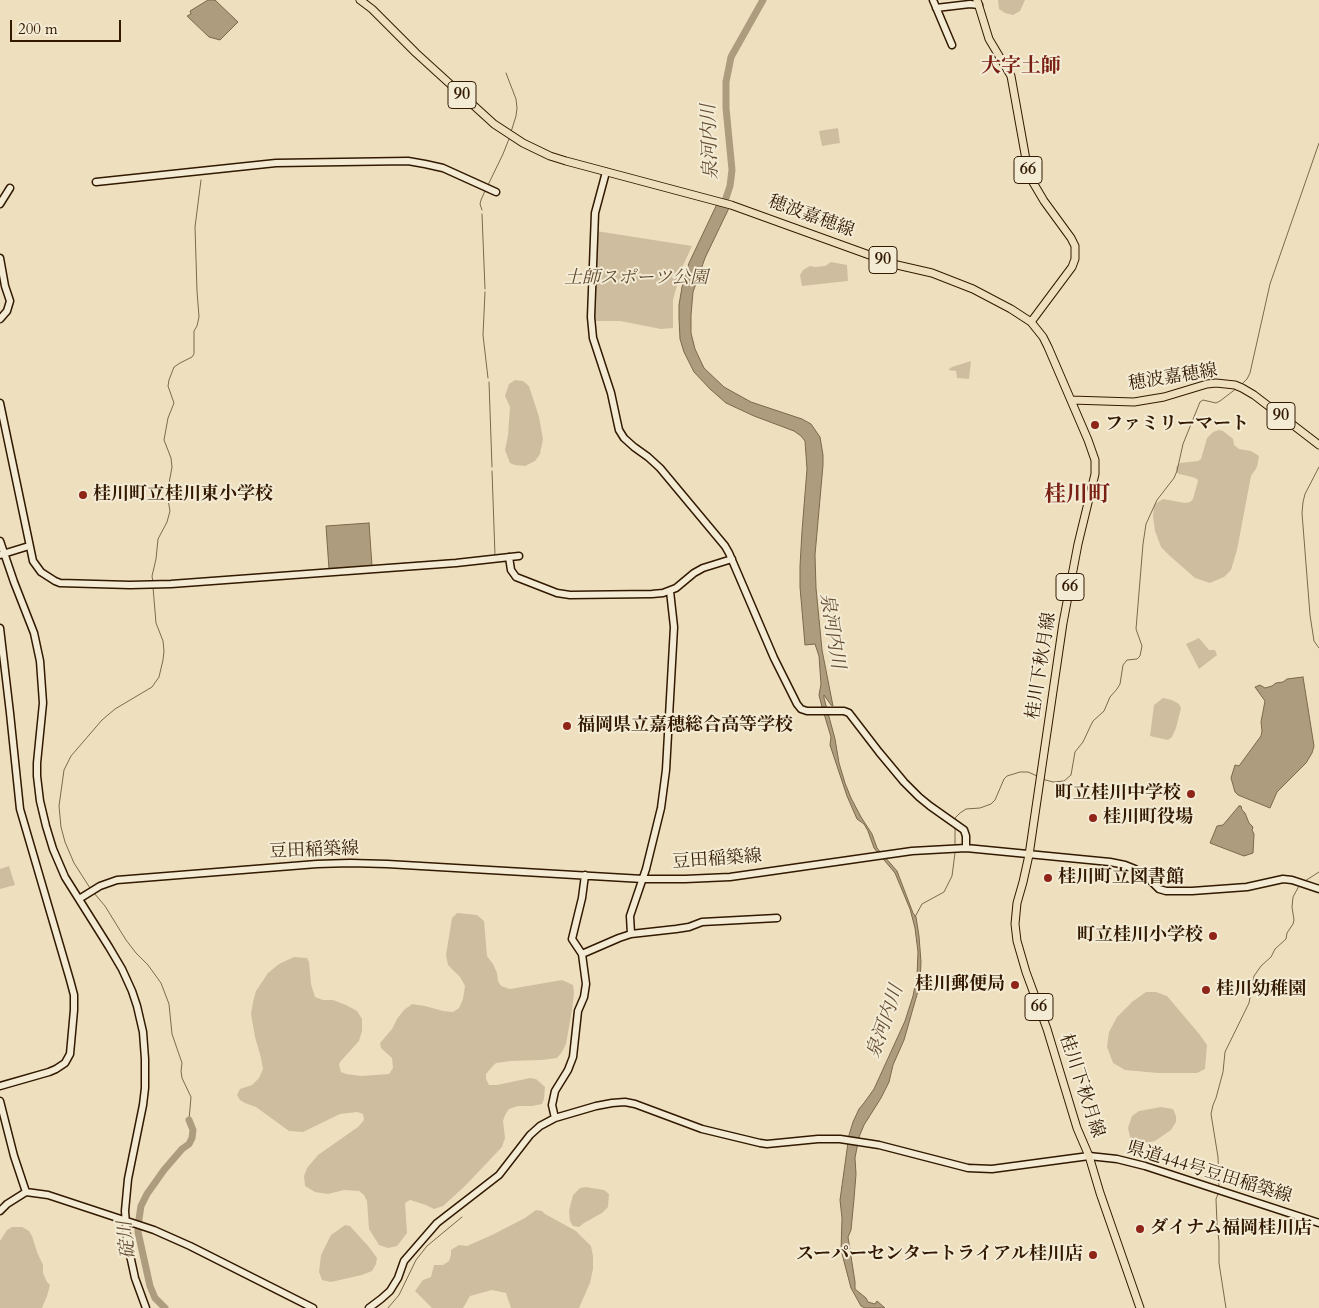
<!DOCTYPE html>
<meta charset="utf-8">
<style>
body{margin:0}
#map{position:relative;width:1319px;height:1308px;overflow:hidden;background:#eee0bf;font-family:Cardo,serif}
canvas{display:block}
.scale{position:absolute;left:10px;top:20px;width:111px;height:22px;box-sizing:border-box;border:2px solid #321900;border-top:0;padding-left:6px;font-size:15px;line-height:18px;white-space:nowrap;color:#321900;-webkit-text-stroke:4px #f4ebd5;paint-order:stroke}
</style>
<div id="map">
<canvas width="1319" height="1308"></canvas>
<div class="scale">200 m</div>
</div>
<script>
const context = document.querySelector('canvas').getContext('2d');
context.lineJoin = 'round';
function fillPath(path, color) { context.fillStyle = color; context.fill(path, 'evenodd'); }
const poly = rows => new Path2D(rows.map(r => 'M' + r).join(''));
function strokePath(path, color, width, dash) { context.strokeStyle = color; context.lineWidth = width; context.lineCap = dash ? 'butt' : 'round'; context.setLineDash(dash || []); context.stroke(path); }
function label(font, color, halo, rows, align = 'center') {
  context.font = font + ' Cardo,"Noto Serif JP",serif'; context.lineWidth = 4; context.setLineDash([]); context.textBaseline = 'middle'; context.strokeStyle = halo; context.fillStyle = color; for (const [text, x, y, turn = 0] of rows) {
    context.save(); context.translate(x, y); context.rotate((+turn || 0) * Math.PI / 180); context.textAlign = isNaN(turn) ? turn : align; if (halo) context.strokeText(text, 0, 0); context.fillText(text, 0, 0); context.restore();
  }
}
const green = poly([
 [998,0,1025,0,1020,11,1013,15,1005,13,999,9],
 [838,128,840,143,822,146,819,131],
 [596,231,692,246,681,270,676,289,673,300,673,328,661,329,620,321,594,321],
 [831,262,847,265,848,281,802,286,800,275,803,270,810,266,815,267,825,266],
 [971,361,969,379,957,378,956,371,948,370,952,367],
 [515,380,523,381,529,386,539,417,543,439,540,454,535,461,525,466,515,465,510,463,505,450,508,435,510,407,505,396,509,384],
 [1219,430,1223,431,1233,439,1234,445,1239,449,1251,451,1259,456,1257,467,1251,476,1237,550,1231,570,1224,577,1210,583,1195,578,1170,556,1161,547,1155,531,1153,516,1154,505,1158,502,1163,499,1185,503,1190,502,1193,499,1198,481,1197,479,1192,477,1179,474,1176,472,1176,467,1180,463,1198,461,1201,459,1207,438,1213,432],
 [1199,638,1209,650,1215,650,1217,655,1199,669,1186,644],
 [1163,698,1172,700,1179,704,1181,708,1176,728,1172,737,1168,740,1150,736,1154,705],
 [9,866,15,885,0,889,0,869],
 [457,913,477,915,484,921,487,956,493,964,497,973,498,981,501,986,510,989,562,980,573,985,574,993,572,1010,566,1044,562,1052,557,1058,542,1060,511,1061,496,1063,492,1067,486,1074,486,1079,489,1085,497,1085,530,1078,536,1079,545,1087,544,1099,542,1104,532,1106,518,1106,509,1109,505,1115,503,1121,505,1138,502,1147,464,1187,443,1206,434,1209,426,1205,410,1200,405,1203,407,1233,397,1246,388,1248,379,1245,369,1229,367,1201,364,1195,359,1191,344,1190,328,1194,315,1192,305,1186,304,1176,307,1168,318,1155,358,1127,364,1120,363,1114,357,1112,340,1114,303,1132,289,1131,256,1107,245,1103,240,1100,237,1095,240,1089,252,1085,259,1078,263,1069,261,1058,255,1037,251,1014,253,1002,256,991,268,973,279,964,294,957,307,958,309,962,311,984,315,997,323,1000,333,1000,346,1005,357,1011,362,1019,362,1031,359,1041,340,1062,339,1065,341,1072,346,1074,361,1076,389,1074,393,1068,392,1058,381,1048,380,1043,392,1029,397,1019,404,1010,412,1004,425,1006,443,1011,453,1012,459,1008,463,999,465,986,460,977,448,965,446,955,452,918],
 [1146,992,1156,992,1167,996,1200,1035,1207,1045,1205,1069,1197,1073,1158,1073,1125,1070,1113,1063,1107,1047,1109,1032,1117,1017,1132,1002],
 [1161,1107,1173,1109,1176,1116,1176,1122,1171,1130,1155,1141,1146,1143,1136,1142,1130,1137,1128,1128,1132,1116,1139,1111],
 [586,1187,604,1190,609,1194,608,1207,602,1213,584,1223,579,1227,573,1226,570,1221,569,1211,573,1195,580,1188],
 [536,1210,542,1211,545,1214,576,1231,591,1246,593,1256,593,1269,590,1283,579,1308,511,1308,506,1293,492,1290,470,1296,463,1308,432,1308,415,1291,423,1280,431,1277,434,1265,443,1265,449,1261,451,1255,451,1250,459,1245,467,1246,492,1235,525,1218],
 [345,1225,350,1226,369,1247,377,1258,376,1264,372,1271,362,1275,331,1282,322,1280,319,1272,321,1255,331,1235],
 [12,1227,22,1227,29,1231,32,1236,37,1252,43,1265,43,1273,47,1282,50,1285,47,1296,42,1308,0,1308,0,1241,7,1230]
]);
const water = poly([
 [208,0,215,0,238,22,220,40,209,37,187,16,191,14,190,11,208,0],
 [717,204,729,208,705,258,693,292,691,315,691,333,695,349,704,368,724,387,751,402,802,419,811,424,820,437,823,455,823,465,815,555,816,588,822,650,833,706,831,705,824,695,824,698,835,739,839,763,845,783,851,798,861,817,872,834,877,848,897,871,913,913,916,917,919,936,921,962,920,984,904,1040,893,1065,889,1082,881,1098,864,1125,859,1137,855,1158,856,1174,854,1199,851,1230,848,1237,855,1282,855,1289,866,1298,868,1302,875,1304,877,1301,885,1308,865,1308,861,1306,851,1288,841,1250,842,1218,840,1200,849,1135,853,1122,859,1109,864,1103,874,1089,905,1021,913,996,917,976,918,952,915,928,910,909,895,873,874,848,868,831,864,824,857,819,847,796,830,745,831,737,822,707,819,695,821,684,819,656,815,644,805,645,800,587,800,566,802,531,807,469,805,441,801,436,794,431,754,416,726,403,710,389,694,372,684,352,680,339,679,318,679,305,682,287,689,263,717,204],
 [369,523,372,566,329,569,326,526,369,523],
 [1303,677,1314,746,1312,753,1306,763,1277,792,1270,808,1238,795,1235,792,1231,778,1235,765,1239,766,1261,736,1262,731,1261,722,1265,701,1255,687,1260,685,1265,688,1272,686,1276,683,1283,682,1287,679,1303,677],
 [1239,806,1241,806,1242,810,1245,813,1249,823,1253,827,1252,830,1254,834,1253,853,1244,856,1210,843,1217,826,1223,825,1239,806]
]);
const stream = poly([
 [506,73,516,99,517,108,516,116,511,132],
 [488,185,503,154,509,139],
 [482,210,480,204,481,200,485,191],
 [482,214,485,289],
 [485,292,483,335,488,378],
 [489,382,492,467],
 [1242,384,1247,379,1250,373,1270,284,1319,143],
 [1319,467,1305,494,1303,502,1302,513,1310,615,1314,641,1319,648],
 [492,471,495,555],
 [394,564,463,559],
 [153,583,152,576,156,559,158,539,167,522,170,511,167,494,172,467,171,458,164,440,168,418,174,403,168,386,169,380,174,367,180,363,192,357,194,354,194,331,197,326,199,317,197,291,195,227,201,180],
 [1042,779,1053,782,1064,781,1071,775,1075,752,1083,742,1090,727,1093,721,1104,711,1110,697,1117,689,1120,684,1123,665,1127,660,1137,659,1140,656,1142,646,1136,629,1143,544,1146,524,1157,500,1174,478,1177,471,1183,444,1200,402,1203,400,1216,403,1220,401,1237,388],
 [955,820,955,818,960,813,966,809,980,808,991,804,995,800,1004,779,1007,776,1020,772,1028,772,1037,776],
 [955,827,955,845],
 [1305,881,1319,872],
 [90,888,74,863,65,842,61,827,59,806,64,770,71,756,102,720,115,709,152,687,159,677,163,660,164,651,163,641,156,623,153,587],
 [94,893,105,906,126,940,136,953,148,965,161,983,169,1004,172,1034,182,1063,181,1071,182,1078,191,1097,189,1120],
 [915,917,922,904,944,892,952,876,955,853],
 [1219,1188,1218,1157,1211,1114,1213,1105,1216,1098,1223,1072,1225,1052,1249,1003,1254,976,1261,966,1271,957,1275,949,1286,939,1287,933,1293,924,1294,920,1292,907,1293,897,1299,886],
 [1218,1194,1216,1199,1217,1224,1219,1242,1219,1263,1226,1308],
 [388,1308,399,1295,416,1260,427,1246,462,1217]
]);
const river = poly([
 [723,207,730,186,732,170,726,108,726,82,731,57,763,0],
 [165,1308,155,1298,150,1286,138,1232,139,1219,141,1206,147,1194,164,1170,182,1149,189,1144,192,1138,193,1130,189,1120]
]);
const secondary = poly([
 [933,0,952,45],
 [936,8,970,4,979,5],
 [606,172,595,213,591,317,593,338,611,393,617,421,619,430,624,438,634,447,648,457,660,468,725,546,729,553,774,658,797,704,801,709,807,711,844,711,849,713,879,752,904,782,919,797,930,806,964,830,966,836,966,848],
 [96,182,276,163,408,161,425,164,443,168,496,192],
 [0,204,10,188],
 [0,258,5,286,10,301,7,311,0,319],
 [0,403,33,561,41,572,55,581,60,583,130,585,171,584,456,563,519,556],
 [0,541,14,582,34,633,40,661,43,703,37,763,37,776,40,801,46,826,53,849,65,877,109,947,122,969,132,991,137,1006,143,1032,145,1059,145,1088,143,1105,128,1179,125,1211,127,1237,130,1255,135,1278,146,1308],
 [0,555,29,546],
 [509,557,511,570,516,577,557,593,570,595,652,594,663,593,676,588,694,573,703,568,732,559],
 [0,628,10,713,20,809,70,980,74,995,74,1010,70,1054,65,1063,56,1069,49,1072,0,1086],
 [79,899,100,886,117,880,317,864,350,863,387,864,643,879,685,879,730,877,912,851,966,848,1110,862,1125,865,1135,869,1146,876,1159,889,1166,891,1192,891,1247,887,1283,879,1292,880,1319,889],
 [631,934,630,916,646,869,661,808,666,770,674,627,670,591],
 [582,954,619,938,631,934,676,929,689,927,702,922,777,918],
 [0,1101,14,1156,26,1192],
 [555,1118,552,1105,555,1091,568,1070,573,1057,578,1011,584,997,586,984,582,954,572,939,582,898,585,875],
 [0,1211,7,1204,26,1192,48,1195,154,1230,190,1246,313,1308],
 [369,1308,381,1299,390,1291,398,1278,404,1261,437,1223,499,1175,530,1135,540,1126,555,1118,596,1106,612,1103,625,1102,635,1104,702,1129,760,1143,767,1144,818,1139,840,1139,879,1145,968,1168,992,1169,1089,1156,1117,1159,1145,1166,1319,1223]
]);
const primary = poly([
 [360,0,372,9,416,53,494,124,523,143,550,156,566,161,731,205,897,265,932,273,973,289,1011,309,1031,322,1043,337,1048,347,1088,440,1095,460,1095,474,1078,544,1063,623,1029,855,1023,882,1017,903,1015,924,1017,941,1026,972,1047,1029,1077,1128,1089,1156,1100,1193,1140,1308],
 [977,0,989,39,1011,76,1027,165,1031,179,1044,201,1071,238,1075,246,1075,259,1072,267,1031,322],
 [1071,400,1134,402,1164,397,1207,384,1216,383,1235,385,1242,388,1254,395,1319,445]
]);
const markers = [
 [1095,425,5,"#8f2418"],
 [83,495,5,"#8f2418"],
 [567,726,5,"#8f2418"],
 [1191,794,5,"#8f2418"],
 [1093,818,5,"#8f2418"],
 [1048,878,5,"#8f2418"],
 [1213,936,5,"#8f2418"],
 [1015,985,5,"#8f2418"],
 [1206,990,5,"#8f2418"],
 [1140,1229,5,"#8f2418"],
 [1093,1255,5,"#8f2418"]
];
const shields = [
 [462,95,28],
 [1028,170,28],
 [883,260,28],
 [1281,416,28],
 [1070,587,28],
 [1039,1007,28]
];
const shieldNames = [
 ["90",462,95],
 ["66",1028,170],
 ["90",883,260],
 ["90",1281,416],
 ["66",1070,587],
 ["66",1039,1007]
];
const streetNames = [
 ["穂波嘉穂線",811,217,20],
 ["穂波嘉穂線",1173,378,-9],
 ["桂川下秋月線",1042,666,-81],
 ["豆田稲築線",314,851,-2],
 ["豆田稲築線",717,860,-4],
 ["桂川下秋月線",1081,1086,72],
 ["県道444号豆田稲築線",1209,1173,17]
];
const parkNames = [
 ["土師スポーツ公園",636,279]
];
const poiNames = [
 ["ファミリーマート",1105,425],
 ["桂川町立桂川東小学校",93,495],
 ["福岡県立嘉穂総合高等学校",577,726],
 ["町立桂川中学校",1181,794,"right"],
 ["桂川町役場",1103,818],
 ["桂川町立図書館",1058,878],
 ["町立桂川小学校",1203,936,"right"],
 ["桂川郵便局",1005,985,"right"],
 ["桂川幼稚園",1216,990],
 ["ダイナム福岡桂川店",1150,1229],
 ["スーパーセンタートライアル桂川店",1083,1255,"right"]
];
const waterNames = [
 ["泉河内川",711,142,-92],
 ["泉河内川",831,631,81],
 ["泉河内川",886,1022,-71],
 ["碇川",128,1240,-96]
];
const quarterNames = [
 ["大字土師",1021,67]
];
const districtNames = [
 ["桂川町",1077,496]
];
fillPath(green, '#cebe9f');
fillPath(water, '#ae9c7e');
strokePath(water, '#7c684c', 1);
strokePath(stream, '#7c684c', 1);
strokePath(river, '#ae9c7e', 7);
strokePath(secondary, '#321900', 9);
strokePath(primary, '#321900', 9);
strokePath(secondary, '#f4ebd5', 6);
strokePath(primary, '#eee0bf', 7);
for (const [x, y, r, color] of markers) { const dot = new Path2D(); dot.arc(x, y, r, 0, 2 * Math.PI); context.fillStyle = color; context.fill(dot); strokePath(dot, '#f4ebd5', 2); }
for (const [x, y, w] of shields) { const box = new Path2D(); box.roundRect(x - w / 2, y - 13.5, w, 27, 4); context.fillStyle = '#f4ebd5'; context.fill(box); strokePath(box, '#321900', 1); }
label('bold 16px', '#321900', null, shieldNames);
label('18px', '#321900', '#f4ebd5', streetNames);
label('italic 18px', '#614b30', '#f4ebd5', parkNames);
label('bold 18px', '#321900', '#f4ebd5', poiNames, 'left');
label('italic 19px', '#644d32', '#f4ebd5', waterNames);
label('bold 20px', '#7a1f14', '#f4ebd5', quarterNames);
label('bold 22px', '#7a1f14', '#f4ebd5', districtNames);
</script>
